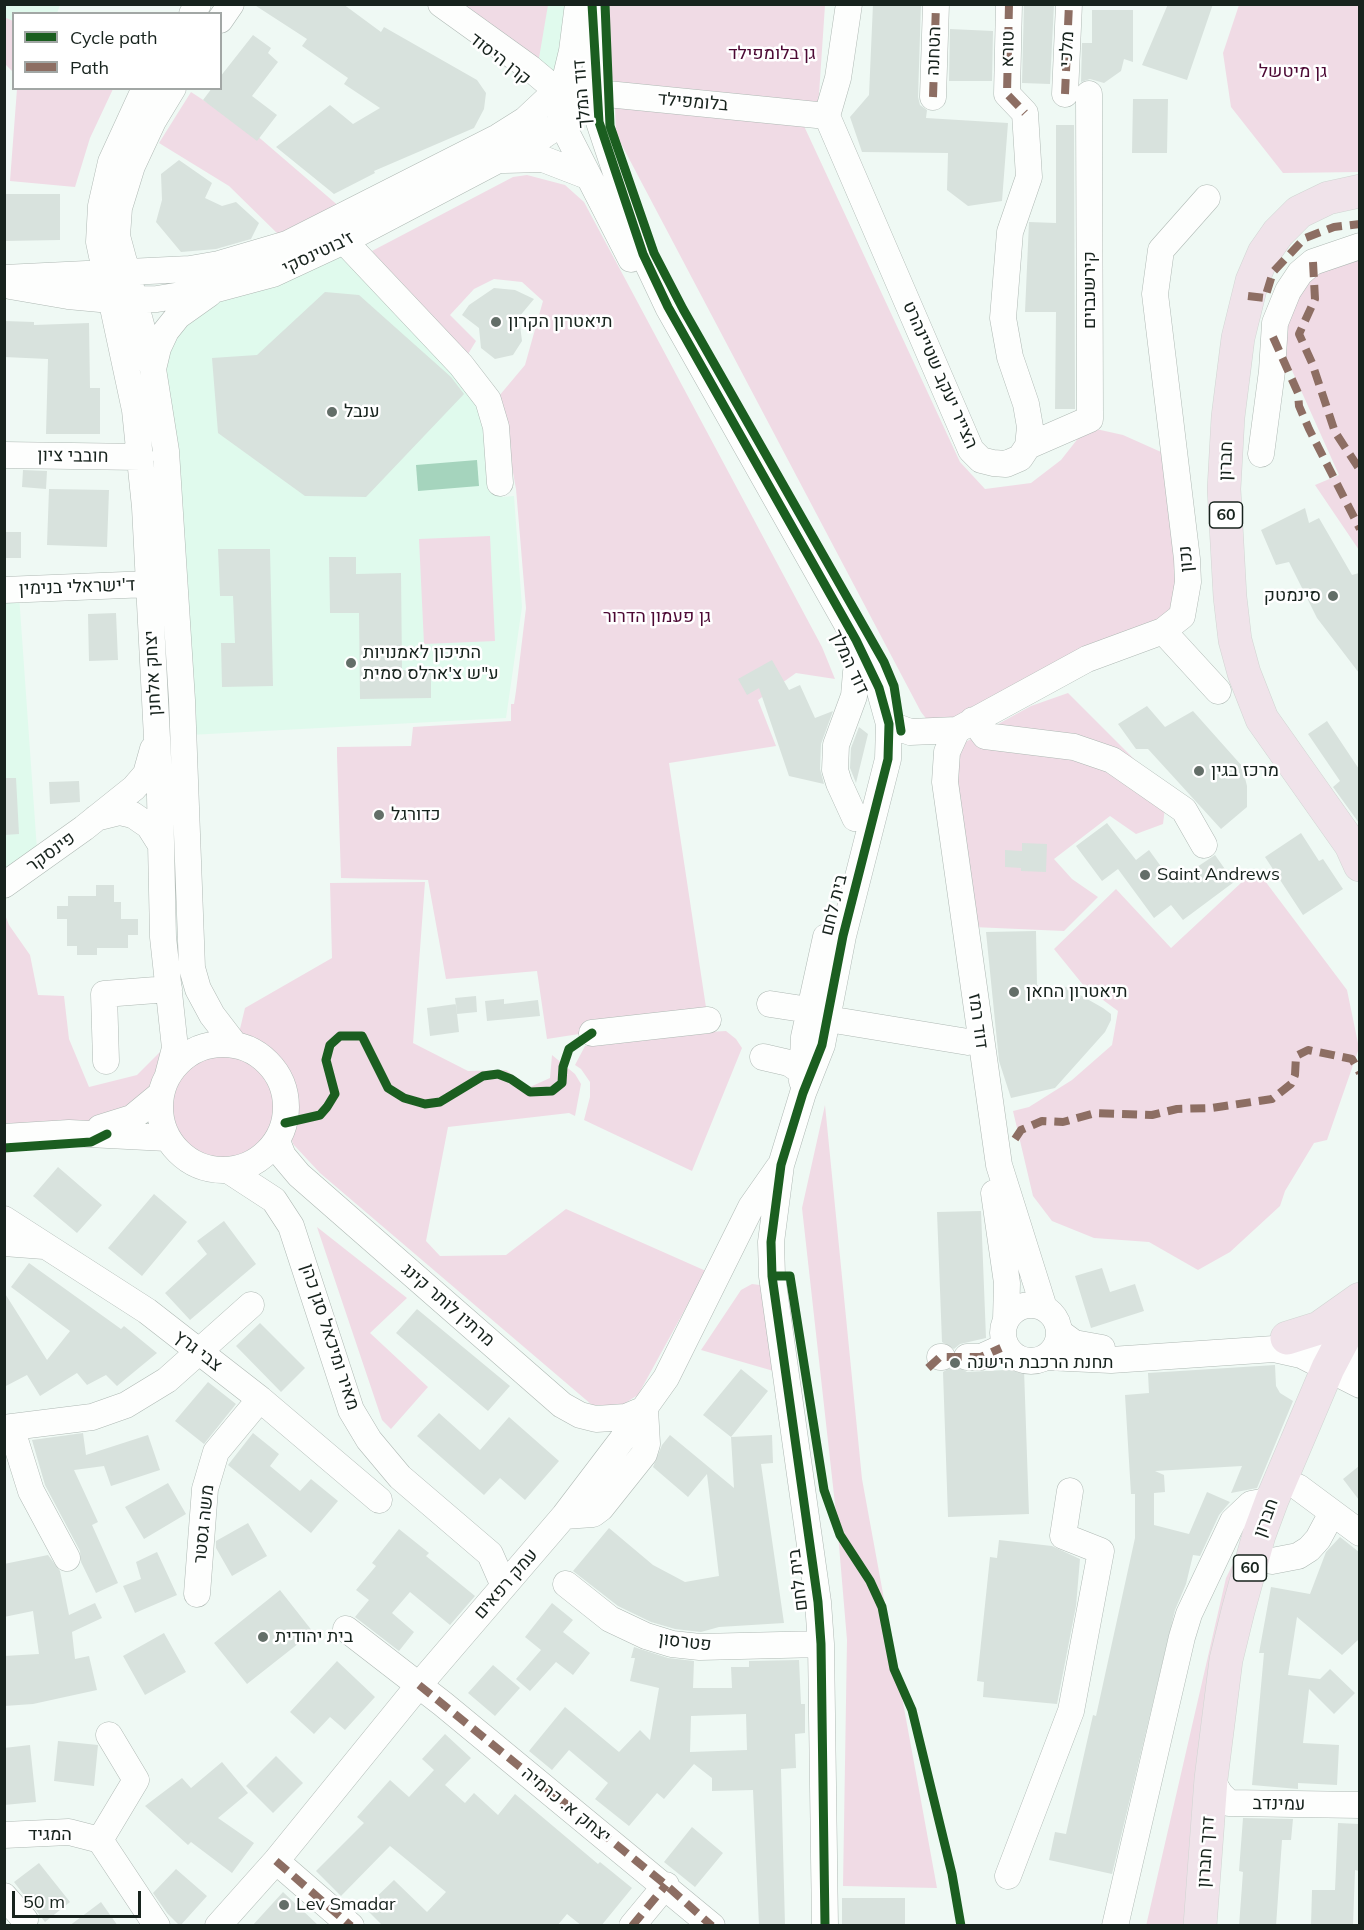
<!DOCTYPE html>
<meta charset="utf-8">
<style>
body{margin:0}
#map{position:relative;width:1364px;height:1930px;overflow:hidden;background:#eff9f4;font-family:Mulish,sans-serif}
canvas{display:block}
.frame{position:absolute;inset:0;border:6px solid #17231d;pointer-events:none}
.legend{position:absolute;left:12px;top:12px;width:210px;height:78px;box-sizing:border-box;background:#fff;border:2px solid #a2a7a5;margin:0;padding:8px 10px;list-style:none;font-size:18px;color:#17231d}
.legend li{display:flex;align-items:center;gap:12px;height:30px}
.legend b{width:30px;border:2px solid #a2a7a5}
.scale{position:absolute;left:12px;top:1891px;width:129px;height:27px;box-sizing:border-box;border:3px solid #17231d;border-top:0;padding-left:8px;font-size:18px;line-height:21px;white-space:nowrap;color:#17231d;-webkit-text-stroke:4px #fff;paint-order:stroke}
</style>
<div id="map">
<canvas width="1364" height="1930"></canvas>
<div class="frame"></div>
<ul class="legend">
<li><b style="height:8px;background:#1b5e20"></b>Cycle path</li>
<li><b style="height:8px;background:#8d6e63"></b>Path</li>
</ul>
<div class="scale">50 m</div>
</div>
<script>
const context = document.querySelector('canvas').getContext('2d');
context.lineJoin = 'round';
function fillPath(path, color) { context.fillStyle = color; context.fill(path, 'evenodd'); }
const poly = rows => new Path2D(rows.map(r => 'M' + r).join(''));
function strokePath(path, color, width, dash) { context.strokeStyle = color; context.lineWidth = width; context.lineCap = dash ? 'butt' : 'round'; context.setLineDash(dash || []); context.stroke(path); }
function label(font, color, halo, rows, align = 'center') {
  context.font = font + ' Mulish,Heebo,sans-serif'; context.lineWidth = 5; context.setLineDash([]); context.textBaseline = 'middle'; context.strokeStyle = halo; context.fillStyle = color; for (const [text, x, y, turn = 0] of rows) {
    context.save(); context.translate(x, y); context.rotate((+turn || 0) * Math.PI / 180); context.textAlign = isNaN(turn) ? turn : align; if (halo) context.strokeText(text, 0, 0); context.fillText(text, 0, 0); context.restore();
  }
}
const built = poly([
 [4,5,60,5,57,13,14,14,13,24,5,19],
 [441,5,578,5,561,84],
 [344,241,488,400,502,497,514,496,522,607,506,718,190,735,183,513,171,503,158,348,178,316],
 [5,595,19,595,37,850,5,876]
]);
const green = poly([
 [461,4,548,5,539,58,535,62],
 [609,5,825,5,818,109,617,89,610,73],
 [1239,5,1359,5,1359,172,1283,173,1231,107,1223,53],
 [4,17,13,21,13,72,5,64],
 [17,89,113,89,90,138,75,187,10,181],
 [191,92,255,134,341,208,281,237,229,186,159,143],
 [615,107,804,126,960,462,985,489,1031,483,1061,460,1087,427,1123,435,1170,456,1182,543,1176,612,935,730,921,712,616,134],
 [527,175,565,185,584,202,822,647,835,679,796,673,758,700,776,746,669,763,707,1014,547,1039,537,971,446,979,428,880,341,878,337,756,337,747,411,746,413,727,511,721,511,704,514,704,516,691,526,608,516,489,499,396,525,365,543,301,522,282,494,279,474,289,450,315,476,341,465,359,372,251,513,177],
 [1359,257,1359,550,1315,485,1339,475,1281,346,1279,322,1304,275],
 [490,536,495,641,424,644,419,539],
 [1068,693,1167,792,1163,824,1136,834,1110,816,1054,859,1072,879,1098,897,1064,931,973,927,955,782,960,745,1031,706],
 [1256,869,1347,990,1359,1048,1327,1140,1314,1143,1285,1191,1280,1206,1230,1252,1198,1270,1149,1242,1094,1238,1052,1221,1033,1196,1013,1111,1029,1107,1072,1080,1112,1045,1118,1011,1084,986,1054,949,1116,889,1171,948],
 [425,882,413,1043,468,1071,506,1070,530,1087,550,1078,552,1055,575,1074,581,1084,575,1116,569,1113,448,1127,426,1241,440,1256,506,1255,566,1209,706,1271,638,1395,622,1405,592,1405,320,1173,293,1144,289,1130,292,1101,288,1079,276,1058,239,1033,245,1008,332,958,330,883],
 [4,912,9,925,30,955,38,995,64,996,69,1039,89,1087,137,1075,163,1049,158,1086,144,1102,95,1121,5,1129],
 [726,1031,736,1039,742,1048,692,1171,584,1120,590,1097,590,1082,581,1069,575,1065,585,1046,674,1034],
 '162 1107a61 61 0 1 1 122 0a61 61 0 1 1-122 0Z',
 [825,1105,862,1479,937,1888,843,1886,847,1640,837,1522,802,1208],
 [317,1227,407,1298,370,1333,428,1387,391,1429,382,1420],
 [752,1284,760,1285,777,1372,701,1350,741,1290],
 [1258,1513,1187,1925,1146,1926,1226,1578]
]);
const water = poly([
 [477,460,479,486,418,491,416,465]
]);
const building = poly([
 [253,4,343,4,381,32,384,27,477,80,486,93,484,109,474,128,374,171,375,173,334,194,276,147,330,105,353,124,380,108,344,84,348,78,302,46,307,39],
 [873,4,921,4,918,97,920,105,927,110,926,118,1008,123,1002,201,968,206,947,190,948,153,862,152,850,117,869,95],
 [1024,4,1054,4,1050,84,1022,83],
 [1168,4,1213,4,1187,80,1142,65],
 [1092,10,1133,10,1133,62,1124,59,1121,71,1104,83,1090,79,1081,82,1082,43,1092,43],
 [950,29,993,31,992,81,949,81],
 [253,35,271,48,268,53,278,62,252,96,277,115,257,141,203,100,212,88,220,88,220,77],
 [1133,99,1168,99,1167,153,1132,153],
 [1056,125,1074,125,1075,409,1055,409,1056,312,1025,312,1029,222,1056,223],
 [179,160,212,183,205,198,222,206,236,202,259,223,251,239,216,249,181,252,156,222,162,200,161,174],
 [4,194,60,194,60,240,4,241],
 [494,288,515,290,534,299,519,317,522,341,513,355,495,359,481,348,479,328,462,315,469,305],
 [325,292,359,295,451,377,464,394,366,497,305,496,218,433,212,358,257,355],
 [4,321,34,322,34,325,89,323,90,388,100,388,100,434,46,434,48,359,4,357],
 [23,470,47,471,46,489,22,487],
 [49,489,109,490,107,547,47,545],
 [1305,508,1309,523,1319,518,1352,575,1359,573,1359,673,1317,618,1289,562,1276,565,1261,530],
 [4,532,21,532,21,558,4,558],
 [218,549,270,549,273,686,222,687,221,643,235,643,233,596,220,596],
 [329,557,356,557,356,574,401,573,402,670,431,669,431,698,360,699,359,613,330,613],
 [116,613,118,660,89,661,88,614],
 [772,660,789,690,800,685,815,718,833,711,821,744,820,769,824,784,789,776,759,688,747,695,738,679],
 [1147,706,1165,727,1193,711,1242,766,1247,786,1247,807,1221,829,1148,749,1136,749,1118,724],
 [1327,721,1359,769,1359,823,1333,787,1340,781,1308,734],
 [859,727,868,734,856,783,850,768,851,748],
 [4,778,16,778,19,834,4,835],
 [79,781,80,802,50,804,49,782],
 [1107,823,1136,860,1149,850,1173,883,1215,855,1234,882,1183,920,1171,905,1154,918,1118,869,1102,881,1076,846],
 [1301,833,1319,861,1323,859,1343,889,1303,915,1265,857],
 [1022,843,1047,844,1046,872,1021,871,1021,868,1005,867,1005,850,1022,851],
 [96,885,114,885,114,902,121,902,121,919,138,919,138,935,128,935,128,948,97,948,97,955,77,955,77,946,67,946,67,919,57,919,57,906,68,906,68,896,96,896],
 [1036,931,1037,985,1066,987,1103,1008,1111,1014,1111,1020,1105,1032,1055,1088,1011,1098,999,1061,986,932],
 [476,996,477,1012,457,1014,455,998],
 [504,999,504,1004,538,1000,540,1016,487,1021,485,1001],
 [456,1004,459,1032,430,1036,427,1008],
 [58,1167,102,1205,77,1233,33,1196],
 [154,1194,187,1222,142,1276,108,1248],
 [981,1211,986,1338,960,1344,954,1349,942,1342,937,1212],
 [224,1221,256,1264,190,1320,165,1293,207,1254,197,1241],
 [29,1263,121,1329,124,1326,157,1353,117,1386,106,1375,87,1385,77,1373,40,1396,27,1375,4,1387,4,1292,47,1360,70,1331,11,1287],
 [1102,1268,1110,1292,1135,1284,1144,1311,1091,1328,1075,1276],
 [417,1309,510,1386,488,1411,396,1333],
 [260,1323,305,1368,281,1392,236,1346],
 [954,1365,967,1372,1024,1369,1029,1514,948,1517,943,1372],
 [1275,1365,1276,1386,1280,1393,1293,1401,1257,1488,1231,1493,1242,1466,1155,1471,1164,1475,1165,1492,1154,1493,1154,1525,1189,1534,1207,1492,1230,1502,1219,1515,1200,1556,1193,1555,1186,1584,1175,1610,1112,1874,1049,1860,1055,1832,1066,1834,1093,1715,1096,1716,1135,1538,1135,1494,1131,1494,1125,1395,1149,1393,1148,1373],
 [741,1369,768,1391,731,1437,703,1415],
 [208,1382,236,1404,204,1444,175,1421],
 [439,1413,480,1450,509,1417,559,1461,525,1500,500,1478,484,1495,417,1436],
 [83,1433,86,1455,148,1435,160,1470,111,1486,104,1466,74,1470,98,1522,92,1525,118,1583,96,1593,81,1562,80,1551,45,1485,32,1440],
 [253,1433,279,1454,270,1466,300,1491,311,1479,338,1501,311,1533,228,1465],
 [670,1435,734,1488,731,1437,772,1435,773,1463,761,1464,784,1623,719,1627,701,1632,675,1629,651,1622,618,1606,573,1571,609,1528,653,1565,685,1582,719,1576,707,1474,688,1497,653,1467,662,1445],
 [1359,1466,1359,1500,1343,1479],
 [168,1483,186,1514,144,1539,125,1507],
 [248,1523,267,1556,232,1576,216,1548,216,1541],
 [399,1529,429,1553,426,1556,475,1596,450,1625,410,1592,392,1613,414,1632,399,1651,355,1617,369,1600,356,1590,376,1566,372,1563],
 [1340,1537,1359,1552,1359,1639,1342,1655,1297,1617,1288,1675,1320,1679,1330,1669,1355,1693,1334,1714,1309,1689,1303,1743,1339,1745,1337,1785,1298,1783,1298,1789,1252,1785,1264,1653,1259,1653,1271,1587,1310,1594,1326,1552],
 [999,1540,1052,1546,1080,1559,1076,1606,1057,1704,983,1697,984,1682,977,1681,990,1557,997,1558],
 [157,1552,177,1595,135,1613,123,1586,141,1579,136,1562],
 [48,1555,60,1571,69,1615,95,1603,102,1618,72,1632,75,1659,89,1656,97,1690,33,1704,4,1706,4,1656,39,1654,33,1611,4,1617,4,1564],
 [280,1590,313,1632,247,1684,214,1643],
 [552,1603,573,1620,563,1632,590,1653,573,1675,556,1662,530,1691,516,1679,541,1650,525,1637],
 [164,1633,186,1672,145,1695,123,1656],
 [634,1647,668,1658,694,1661,693,1688,732,1688,731,1667,749,1667,749,1661,799,1660,801,1704,805,1704,805,1733,795,1734,796,1768,781,1769,785,1926,759,1926,753,1790,712,1791,712,1778,694,1764,664,1799,657,1793,629,1826,595,1799,608,1783,569,1750,552,1770,529,1751,565,1707,619,1752,640,1730,650,1740,659,1688,630,1681,635,1658,631,1658],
 [746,1714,747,1750,690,1752,691,1716],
 [337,1661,375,1697,345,1730,330,1717,314,1734,290,1712],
 [493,1665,520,1688,495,1716,468,1693],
 [445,1734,471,1758,445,1785,465,1803,474,1793,498,1815,515,1794,598,1864,600,1862,632,1888,601,1926,582,1926,567,1914,557,1926,383,1926,365,1908,394,1880,427,1912,446,1892,390,1846,341,1896,316,1871,364,1823,357,1817,390,1780,409,1797,434,1770,422,1759],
 [58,1741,98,1745,94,1786,54,1781],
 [30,1745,36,1802,4,1805,4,1748],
 [276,1756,303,1783,273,1813,246,1786],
 [222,1762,248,1793,218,1818,254,1843,232,1873,191,1842,188,1845,145,1806,182,1778,191,1788],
 [1243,1818,1293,1819,1291,1840,1282,1840,1276,1926,1239,1926,1243,1872,1239,1871],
 [1338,1823,1359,1824,1359,1871,1355,1870,1353,1926,1311,1926,1312,1890,1335,1890],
 [692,1827,723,1853,695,1887,664,1862],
 [39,1863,70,1902,45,1922,14,1882],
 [176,1869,207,1896,180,1926,167,1913,153,1893],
 [283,1892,319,1926,252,1926],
 [842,1898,905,1898,905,1926,842,1926],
 [101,1902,118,1926,69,1926]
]);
const minor = poly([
 [441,4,530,68,568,100],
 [592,4,599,122,643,254,668,307,856,640,879,688,889,724,888,759,843,936,822,1045,803,1093,781,1165,771,1242,772,1276,818,1602,821,1644,825,1926],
 [192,14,198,4],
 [220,20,231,4],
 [145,88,111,162,101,206,99,242,135,410,145,507,160,796,163,937,175,1048,168,1075],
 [173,88,153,121,132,166,119,208,117,236,153,369,166,451,182,700,192,968,198,989,212,1015,235,1045],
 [580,89,597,93,827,116],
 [557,90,562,124,631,259],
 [1065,94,1069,4],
 [933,97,936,4],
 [827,116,971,450,981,460,993,463,1006,464,1020,458,1028,446,1030,427,1026,404,1010,357,1003,318,1010,232,1029,177,1025,113,1007,94,1009,4],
 [827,116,838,78,849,4],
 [504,160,543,159,587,176],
 [344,241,461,365,488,400,496,427,500,483],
 [4,278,190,269,219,264,287,244,498,137,525,120,557,90,566,76,572,51,578,4],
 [10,286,68,296,111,300,157,299,217,289,273,274,344,241,540,138,579,111,597,93],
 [153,369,158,348,166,331,178,316,209,294],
 [1028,446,1090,419,1089,94],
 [1261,454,1272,371,1275,323,1288,291,1300,273,1313,262,1360,246],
 [4,455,141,457],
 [4,590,149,584],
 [1163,631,1218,691],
 [973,720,985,736,1074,747,1112,760,1184,810,1204,845],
 [889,724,910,732,957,730,1087,659,1163,631,1182,616,1188,582,1187,559,1155,294,1161,250,1207,198],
 [957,730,947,752,945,782,999,1165,1044,1308],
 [96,818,120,812,133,815,149,826,161,845],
 [855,818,839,783,835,770,836,745,854,696,856,672],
 [4,885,84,828,134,788,146,774,153,749],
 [770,1004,809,1010,828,1019,968,1042,980,1039],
 [592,1033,708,1020],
 '160 1107a63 63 0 1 1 126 0a63 63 0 1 1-126 0Z',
 [763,1057,789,1063,802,1072],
 [106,1061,104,994,169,989],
 [802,1081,804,1037,826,937],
 [100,1128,132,1118,161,1094],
 [4,1137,69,1133,167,1138],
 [277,1141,283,1156,299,1175,562,1405,580,1415,596,1419,626,1417,645,1409],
 [228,1170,274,1200,291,1226,351,1410,369,1440,400,1477,490,1554,504,1586],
 [994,1193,1007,1283,1006,1320],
 [4,1219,147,1311,260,1399,379,1500],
 [4,1243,44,1246],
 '1003 1333a28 28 0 1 1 56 0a28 28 0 1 1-56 0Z',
 [1059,1332,1074,1343,1102,1348],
 [1321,1345,1360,1360],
 [940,1357,942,1357],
 [967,1357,981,1357,1001,1348],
 [1047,1357,1111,1360,1274,1349,1301,1355,1360,1385],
 [11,1427,31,1491,67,1558],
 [4,1428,92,1417,126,1405,167,1380,251,1305],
 [1298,1487,1360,1533],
 [564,1516,593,1514,601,1508,644,1454,647,1444,645,1409],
 [1272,1561,1298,1556,1309,1549,1318,1539,1332,1513],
 [566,1584,610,1619,646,1636,672,1644,700,1647,821,1644],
 [197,1594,205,1489,216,1452,260,1399],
 [346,1629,443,1704,712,1926],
 [1211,1779,1220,1794,1229,1803,1360,1805],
 [4,1835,69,1832,100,1840,157,1926],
 [100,1840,136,1780,109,1735],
 [276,1861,351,1926],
 [1008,1876,1071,1711,1101,1551,1063,1536,1070,1491],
 [4,1896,25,1920],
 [218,1926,276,1861,419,1685,564,1516,621,1441,666,1378,751,1207,779,1167],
 [632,1926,666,1885],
 [1115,1926,1182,1637,1189,1614,1233,1521,1251,1504,1272,1500]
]);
const highway = poly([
 [1360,191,1328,198,1299,212,1278,233,1264,253,1252,281,1238,338,1228,417,1224,489,1230,597,1235,640,1244,673,1262,719,1351,845,1360,865],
 [1287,1338,1319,1328,1360,1299],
 [1200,1926,1211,1779,1226,1660,1238,1611,1259,1535,1272,1500,1328,1368,1360,1307]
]);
const quiet = poly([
 [1009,4,1007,94,1025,113],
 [1065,94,1069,4],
 [933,97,936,4],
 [1313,262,1315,299,1299,334,1312,363,1335,432,1360,470],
 [1248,296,1265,298,1273,272,1305,238,1334,227,1360,224],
 [1273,337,1298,393,1299,406,1309,429,1360,529],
 [1015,1139,1021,1130,1042,1121,1063,1122,1095,1113,1152,1115,1177,1109,1212,1108,1272,1099,1291,1084,1295,1075,1296,1056,1308,1050,1352,1059,1360,1073],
 [928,1368,940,1357,981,1357,1001,1348],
 [419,1685,666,1885,712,1926],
 [276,1861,351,1926],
 [632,1926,666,1885]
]);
const cycleway = poly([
 [592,4,599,122,643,254,668,307,856,640,879,688,889,724,888,759,843,936,822,1045,803,1093,781,1165,771,1242,772,1276,818,1602,821,1644,825,1926],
 [605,4,610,126,654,253,683,309,884,662,894,686,901,731],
 [285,1123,320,1115,327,1107,335,1094,326,1060,330,1045,340,1036,362,1036,388,1088,404,1098,425,1104,440,1102,483,1076,498,1074,511,1079,530,1092,552,1091,562,1083,563,1067,569,1049,592,1033],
 [4,1148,91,1142,107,1134],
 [772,1276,790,1276,824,1490,840,1535,870,1581,882,1607,894,1669,912,1710,952,1874,961,1926]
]);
const markers = [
 [496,322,6,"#636e68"],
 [332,412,6,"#636e68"],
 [1333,596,6,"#636e68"],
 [351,663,6,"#636e68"],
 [1199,771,6,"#636e68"],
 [379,815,6,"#636e68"],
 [1145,875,6,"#636e68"],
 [1014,992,6,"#636e68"],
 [955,1363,6,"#636e68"],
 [263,1637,6,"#636e68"],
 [284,1905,6,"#636e68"]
];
const shields = [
 [1226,515,33],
 [1250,1568,33]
];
const shieldNames = [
 ["60",1226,515],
 ["60",1250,1568]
];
const streetNames = [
 ["טורא",1008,49,-89],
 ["מלכי",1067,49,-87],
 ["הטחנה",934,51,-88],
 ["קרן היסוד",500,59,38],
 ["דוד המלך",582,94,-95],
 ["בלומפילד",693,102,5],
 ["ז'בוטינסקי",318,253,-25],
 ["קירשנבוים",1090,290,-90],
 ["הצייר יעקב שטיינהרט",940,375,66],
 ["חובבי ציון",73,456,1],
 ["חברון",1226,461,-88],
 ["נכון",1186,559,-95],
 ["ד'ישראלי בנימין",77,587,-2],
 ["דוד המלך",849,662,65],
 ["יצחק אלחנן",153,673,-93],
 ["פינסקר",51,852,-36],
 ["בית לחם",834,905,-76],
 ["דוד רמז",978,1021,82],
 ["מרתין לותר קינג",448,1305,41],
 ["מאיר ומיכאל סגן כהן",330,1337,72],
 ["צבי גרץ",198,1351,38],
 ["חברון",1266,1518,-70],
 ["משה גסטר",204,1524,-84],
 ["בית לחם",798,1580,-97],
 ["עמק רפאים",506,1584,-49],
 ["פטרסון",685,1642,7],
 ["עמינדב",1279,1804,1],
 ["יצחק א. כרמיה",566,1805,39],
 ["המגיד",50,1835],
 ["דרך חברון",1206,1852,-86]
];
const parkNames = [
 ["גן בלומפילד",772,54],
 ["גן מיטשל",1293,72],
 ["גן פעמון הדרור",657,617]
];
const poiNames = [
 ["תיאטרון הקרון",508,322],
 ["ענבל",344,412],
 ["סינמטק",1321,596,"right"],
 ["התיכון לאמנויות",363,653],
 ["ע\"ש צ'ארלס סמית",363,674],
 ["מרכז בגין",1211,771],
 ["כדורגל",391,815],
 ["Saint Andrews",1157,875],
 ["תיאטרון החאן",1026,992],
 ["תחנת הרכבת הישנה",967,1363],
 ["בית יהודית",275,1637],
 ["Lev Smadar",296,1905]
];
fillPath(built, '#e0faed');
fillPath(green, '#f0dbe5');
fillPath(water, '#a5d4bd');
fillPath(building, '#d8e2dd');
strokePath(minor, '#afb9b4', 27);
strokePath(highway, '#d0d5d2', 34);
strokePath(minor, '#fdfefd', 26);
strokePath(highway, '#f0e3ea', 33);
strokePath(quiet, '#8d6e63', 8, [15, 8]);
strokePath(cycleway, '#1b5e20', 9);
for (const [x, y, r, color] of markers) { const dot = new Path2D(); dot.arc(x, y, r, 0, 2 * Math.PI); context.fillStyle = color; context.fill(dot); strokePath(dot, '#fff', 2); }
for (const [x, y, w] of shields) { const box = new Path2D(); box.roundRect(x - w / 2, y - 13, w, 26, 4.5); context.fillStyle = '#fff'; context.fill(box); strokePath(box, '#17231d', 1.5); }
label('bold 16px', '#17231d', null, shieldNames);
label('18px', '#17231d', '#fff', streetNames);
label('18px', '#4c0934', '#fff', parkNames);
label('18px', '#17231d', '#fff', poiNames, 'left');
</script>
